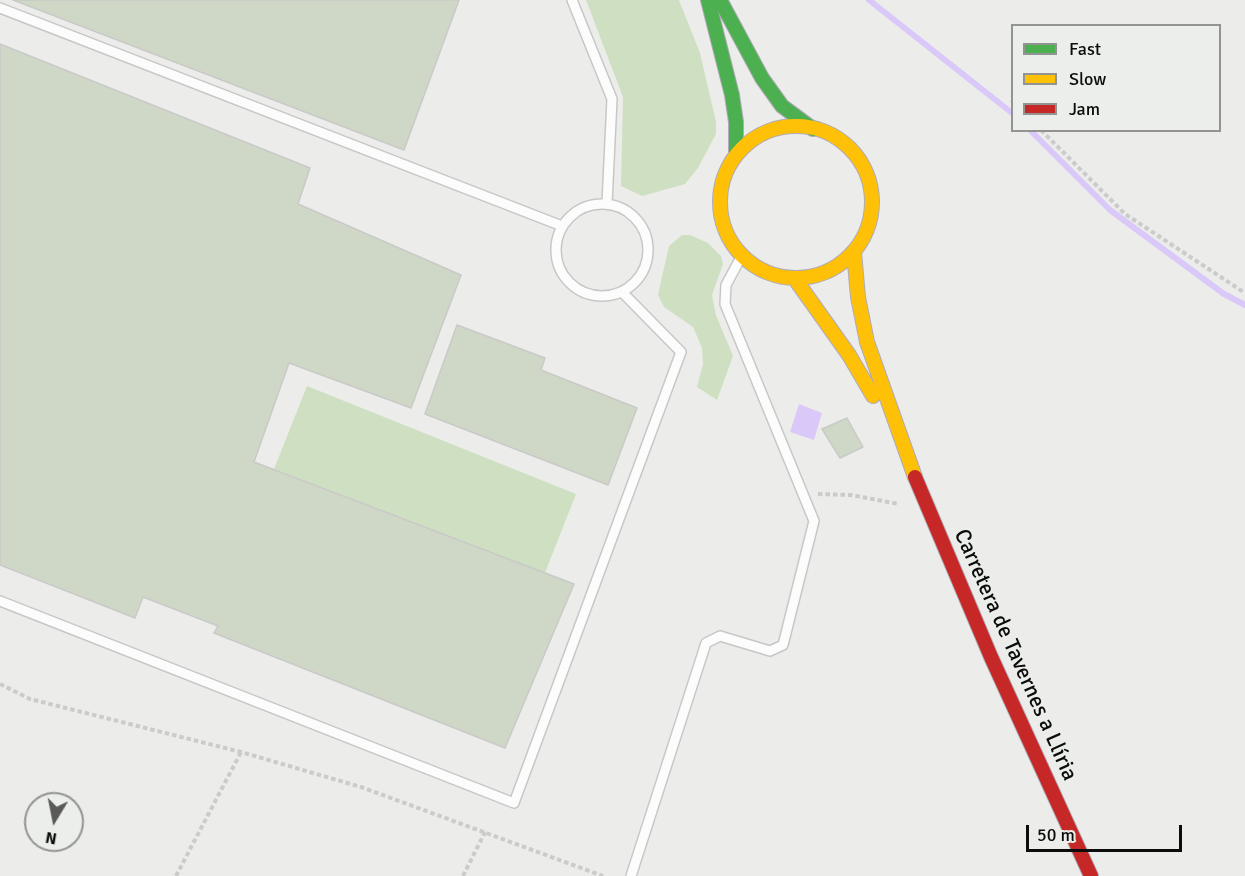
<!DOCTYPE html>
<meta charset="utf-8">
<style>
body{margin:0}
#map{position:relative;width:1245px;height:876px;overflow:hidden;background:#ecedeb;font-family:Signika,sans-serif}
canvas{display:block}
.legend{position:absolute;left:1011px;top:24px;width:210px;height:108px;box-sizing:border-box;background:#ebeeea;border:2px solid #919491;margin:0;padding:8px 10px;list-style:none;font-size:18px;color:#0b0c0b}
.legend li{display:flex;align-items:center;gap:12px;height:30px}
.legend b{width:30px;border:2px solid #919491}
.north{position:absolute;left:24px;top:792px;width:60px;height:60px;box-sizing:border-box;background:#ebeeea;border:2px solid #919491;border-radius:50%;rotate:190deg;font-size:16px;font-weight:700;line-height:24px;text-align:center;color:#0b0c0b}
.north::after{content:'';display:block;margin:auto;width:21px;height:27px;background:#5a5b59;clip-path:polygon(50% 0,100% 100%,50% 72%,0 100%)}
.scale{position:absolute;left:1026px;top:825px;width:156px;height:27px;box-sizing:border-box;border:3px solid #0b0c0b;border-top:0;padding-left:8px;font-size:18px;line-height:21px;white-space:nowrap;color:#0b0c0b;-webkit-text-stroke:4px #ebeeea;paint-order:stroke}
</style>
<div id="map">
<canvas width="1245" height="876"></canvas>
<ul class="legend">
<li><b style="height:8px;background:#4caf50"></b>Fast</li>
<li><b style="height:8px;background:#ffc107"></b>Slow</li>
<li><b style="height:8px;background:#c62828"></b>Jam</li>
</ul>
<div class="north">N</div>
<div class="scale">50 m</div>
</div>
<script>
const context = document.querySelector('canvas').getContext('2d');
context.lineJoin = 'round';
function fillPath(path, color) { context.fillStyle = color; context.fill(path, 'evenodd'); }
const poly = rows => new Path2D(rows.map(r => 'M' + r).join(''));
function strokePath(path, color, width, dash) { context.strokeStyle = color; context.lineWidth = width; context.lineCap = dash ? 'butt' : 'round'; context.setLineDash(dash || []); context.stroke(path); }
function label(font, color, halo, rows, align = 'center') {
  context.font = font + ' Signika,sans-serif'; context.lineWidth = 4.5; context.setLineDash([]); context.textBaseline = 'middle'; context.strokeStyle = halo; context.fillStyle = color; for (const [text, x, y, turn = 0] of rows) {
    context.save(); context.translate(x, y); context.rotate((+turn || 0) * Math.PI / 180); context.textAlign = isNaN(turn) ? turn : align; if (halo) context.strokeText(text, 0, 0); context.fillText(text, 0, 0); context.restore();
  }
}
const green = poly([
 [586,0,679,0,700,53,716,122,716,134,698,168,685,184,642,196,621,186,623,97],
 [682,235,690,235,708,243,721,256,723,264,712,295,716,315,733,356,717,400,697,387,703,364,702,348,693,327,664,307,658,295,669,246],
 [307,386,576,494,545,573,274,469]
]);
const water = poly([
 [799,404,822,413,814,440,790,432]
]);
const stream = poly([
 [869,0,1012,113],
 [1030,130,1110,210,1224,294,1245,305]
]);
const building = poly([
 [13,0,459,0,404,150,13,0],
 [0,44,310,168,298,204,461,275,411,408,289,363,254,462,574,584,505,748,214,633,218,626,143,597,135,618,0,565,0,44],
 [457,325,545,358,541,370,637,408,608,485,425,414,457,325],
 [847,418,863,447,840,458,822,429,847,418]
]);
const path = poly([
 [1012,101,1012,102],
 [1041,130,1125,214,1245,293],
 [818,494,851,495,899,504],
 [0,684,30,699,241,752,361,787,603,876],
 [176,876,241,752],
 [463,876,485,832]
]);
const lane = poly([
 [572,0,612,99,607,203],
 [0,8,562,226],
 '556 250a46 46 0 1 1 92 0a46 46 0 1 1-92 0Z',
 [0,601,514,803,681,352,622,292],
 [631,876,706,643,720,636,770,651,783,645,814,521,725,304,726,285,741,257]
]);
const fast = poly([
 [708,0,732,95,736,122,736,155],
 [720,0,762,78,782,106,813,129]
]);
const slow = poly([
 '720 202a76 76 0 1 1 152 0a76 76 0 1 1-152 0Z',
 [854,252,858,297,867,342,915,477],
 [795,279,849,355,873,396]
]);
const jam = poly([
 [915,477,991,657,1091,876]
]);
const streetNames = [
 ["Carretera de Tavernes a Llíria",1015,655,66]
];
fillPath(green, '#cfdfc1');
fillPath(water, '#dac9f8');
strokePath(stream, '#dac9f8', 6);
fillPath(building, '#cfd8c6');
strokePath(building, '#c9cac8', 1.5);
strokePath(lane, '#c7c8c6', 12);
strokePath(fast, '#b0abb7', 16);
strokePath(slow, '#b0abb7', 16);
strokePath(jam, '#b0abb7', 16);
strokePath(path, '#cacbca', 4, [4.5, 3]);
strokePath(lane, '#fcfcfc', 9);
strokePath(fast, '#4caf50', 14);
strokePath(slow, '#ffc107', 14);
strokePath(jam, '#c62828', 14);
label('22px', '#0b0c0b', '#ebeeea', streetNames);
</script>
